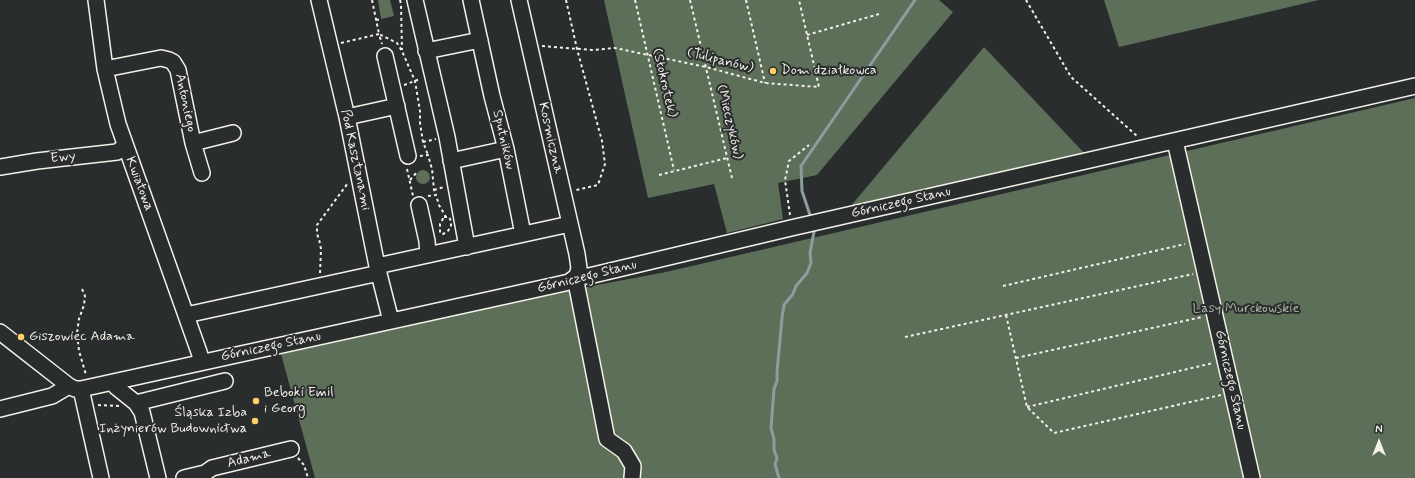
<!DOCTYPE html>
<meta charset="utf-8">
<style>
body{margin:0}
#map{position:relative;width:1415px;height:478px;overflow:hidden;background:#2a2d2e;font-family:Mynerve,sans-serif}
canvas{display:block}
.north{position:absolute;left:1359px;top:422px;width:40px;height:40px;-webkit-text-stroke:3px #2a2d2e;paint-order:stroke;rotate:0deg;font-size:11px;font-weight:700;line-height:16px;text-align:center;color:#f4f1e8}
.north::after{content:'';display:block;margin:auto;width:14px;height:18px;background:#f4f1e8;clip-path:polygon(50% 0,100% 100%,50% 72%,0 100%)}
</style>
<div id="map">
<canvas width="1415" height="478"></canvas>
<div class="north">N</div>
</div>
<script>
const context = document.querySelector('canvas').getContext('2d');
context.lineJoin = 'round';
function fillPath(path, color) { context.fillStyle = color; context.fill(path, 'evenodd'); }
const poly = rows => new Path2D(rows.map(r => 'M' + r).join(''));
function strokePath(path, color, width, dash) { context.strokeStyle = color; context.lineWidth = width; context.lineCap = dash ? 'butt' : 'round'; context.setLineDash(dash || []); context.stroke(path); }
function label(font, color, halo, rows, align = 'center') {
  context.font = font + ' Mynerve,sans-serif'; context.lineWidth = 4; context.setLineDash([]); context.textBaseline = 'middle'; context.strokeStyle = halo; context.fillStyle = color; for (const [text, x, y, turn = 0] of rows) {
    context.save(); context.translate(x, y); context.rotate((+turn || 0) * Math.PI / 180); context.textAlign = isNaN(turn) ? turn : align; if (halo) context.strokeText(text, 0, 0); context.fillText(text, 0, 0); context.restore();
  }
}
const green = poly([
 [378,0,390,0,394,16,381,19],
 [604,0,939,0,953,12,817,175,778,183,783,219,727,233,714,184,648,198],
 [1104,0,1319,0,1119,47],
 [984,47,1086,155,850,207],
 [1415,98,1415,478,315,478,281,354,576,289,666,272],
 '416 177a7 7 0 1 1 14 0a7 7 0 1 1-14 0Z'
]);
const stream = poly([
 [810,215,802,191,801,166,915,0],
 [779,478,775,464,777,458,774,450,774,439,771,428,774,389,777,381,777,372,782,318,784,305,793,294,796,286,807,273,811,263,810,253,814,232]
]);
const path = poly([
 [372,0,379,34,397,43,402,51,415,81,420,111,420,123,423,142,428,155],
 [400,0,401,4,402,50],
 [566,0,577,49,602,141,605,164,598,185,576,190],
 [635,0,674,170],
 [690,0,732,178],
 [746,0,765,83],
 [1026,0,1071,77,1138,137],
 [376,20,381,19],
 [807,35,879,14],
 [341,43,379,34,382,44],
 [542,46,592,50,615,48,706,67,765,83,819,87,799,0],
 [404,85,420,79],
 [423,142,436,139],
 [420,156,428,155,432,169,434,190,436,195],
 [407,169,413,196],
 [659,175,727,158],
 [410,180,417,172],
 [434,190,444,187],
 [428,196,436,195,439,205,446,217],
 [790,215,785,180,789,161,809,145],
 [444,217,449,217,451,221,451,227,447,232,443,234,440,233,440,224,444,217],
 [320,273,321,249,319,239,317,234,317,225,348,183],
 [1003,286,1185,244],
 [82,289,85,296,84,305,79,319,77,333,79,351,86,375],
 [1006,315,1027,407,1054,433,1221,395],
 [905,337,1193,274],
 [1016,358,1202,317],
 [98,405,120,406],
 [1027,407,1213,363],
 [298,458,304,465,308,478]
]);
const minor = poly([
 [96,0,105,69,118,124,199,352,202,362],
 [319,0,347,117,377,266,391,321],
 [415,0,447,137,467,247],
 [471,0,492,96,506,149,523,234],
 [519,0,577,254,579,268,577,276,577,287,607,439,624,451,633,466,632,478],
 [426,51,480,40],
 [385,56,408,156],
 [105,69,161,58,169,60,173,62,178,70,193,143,202,173],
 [347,117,397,106],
 [1175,141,1252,478],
 [193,143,233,133],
 [451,161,506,149],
 [0,167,37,161,117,152,125,146],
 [419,205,427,241,428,255],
 [377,266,570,224],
 [186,315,379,273],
 [0,332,69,386,75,389,81,389,556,285,569,282,577,276,589,276,791,228,1415,86],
 [114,382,116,387,136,403,142,412,158,478],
 [81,389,101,478],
 [136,403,225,381],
 [0,409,52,396,69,386],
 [184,478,205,473,212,468,291,449]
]);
const markers = [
 [773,71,4,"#ffd166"],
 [21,337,4,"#ffd166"],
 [256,401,4,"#ffd166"],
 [255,421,4,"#ffd166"]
];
const streetNames = [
 ["(Tulipanów)",720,61,14],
 ["(Stokrotek)",664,83,77],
 ["Antoniego",185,103,78],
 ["(Mieczyków)",729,122,77],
 ["Kosmiczna",550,138,77],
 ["Sputników",503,140,77],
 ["Ewy",63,158,-6],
 ["Pod Kasztanami",355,160,78],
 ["Kwiatowa",139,184,69],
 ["Górniczego Stanu",901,203,-13],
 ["Górniczego Stanu",587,277,-14],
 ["Górniczego Stanu",271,347,-12],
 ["Górniczego Stanu",1230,380,77],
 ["Adama",249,459,-14]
];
const poiNames = [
 ["Dom działkowca",781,71],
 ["Giszowiec Adama",29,337],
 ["Beboki Emil",264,393],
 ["i Georg",264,409],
 ["Śląska Izba",247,413,"right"],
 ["Inżynierów Budownictwa",247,429,"right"]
];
const parkNames = [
 ["Lasy Murckowskie",1246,309]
];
fillPath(green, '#5d6f58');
strokePath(stream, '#8d9c9f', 3);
strokePath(minor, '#f4f1e8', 18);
strokePath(path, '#f4f1e8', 2, [3, 3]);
strokePath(minor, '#2a2d2e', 15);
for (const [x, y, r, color] of markers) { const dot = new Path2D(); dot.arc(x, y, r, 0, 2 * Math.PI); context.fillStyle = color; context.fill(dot); strokePath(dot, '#2a2d2e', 1.5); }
label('14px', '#f4f1e8', '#2a2d2e', streetNames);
label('14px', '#f4f1e8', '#2a2d2e', poiNames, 'left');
label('14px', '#b0b6a7', '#2a2d2e', parkNames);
</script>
